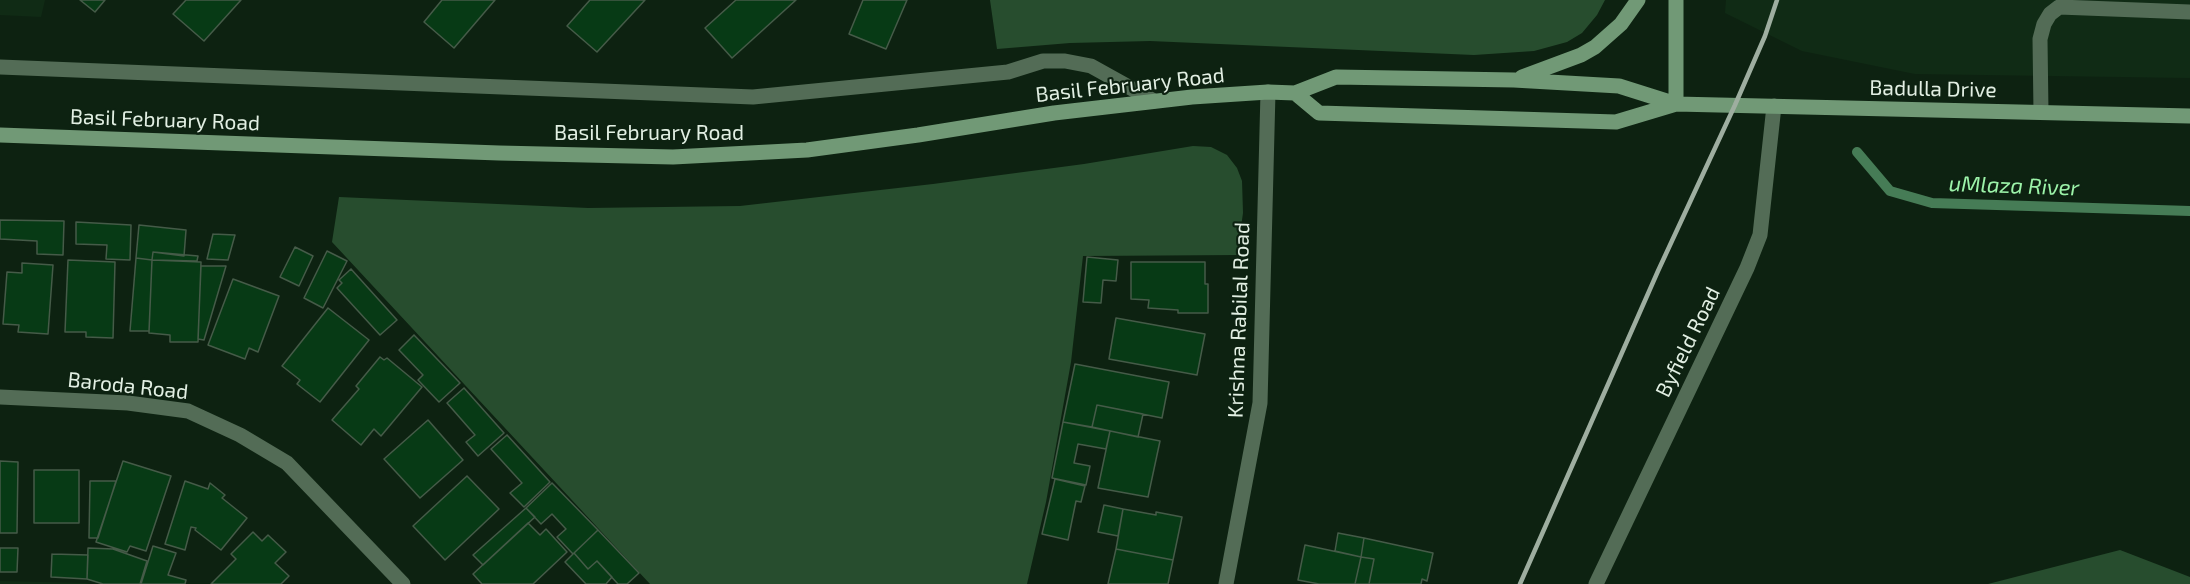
<!DOCTYPE html>
<style>
body{margin:0}
canvas{display:block;background:#0d2211}
</style>
<canvas width="2190" height="584"></canvas>
<script>
const context = document.querySelector('canvas').getContext('2d');
context.lineJoin = 'round';
function fillPath(path, color) { context.fillStyle = color; context.fill(path, 'evenodd'); }
const poly = rows => new Path2D(rows.map(r => 'M' + r).join(''));
function strokePath(path, color, width, dash) { context.strokeStyle = color; context.lineWidth = width; context.lineCap = dash ? 'butt' : 'round'; context.setLineDash(dash || []); context.stroke(path); }
function label(font, color, halo, rows, align = 'center') {
  context.font = font + ' "Exo 2",sans-serif'; context.lineWidth = 4.5; context.setLineDash([]); context.textBaseline = 'middle'; context.strokeStyle = halo; context.fillStyle = color; for (const [text, x, y, turn = 0] of rows) {
    context.save(); context.translate(x, y); context.rotate((+turn || 0) * Math.PI / 180); context.textAlign = isNaN(turn) ? turn : align; if (halo) context.strokeText(text, 0, 0); context.fillText(text, 0, 0); context.restore();
  }
}
const built = poly([
 [0,0,45,0,41,17,0,15],
 [1726,0,2190,0,2190,78,1915,74,1802,51,1725,13],
 [0,581,86,583,91,584,0,584]
]);
const green = poly([
 [990,0,1605,0,1597,15,1582,33,1567,42,1534,51,1474,55,1150,41,1070,43,997,49],
 [1193,146,1211,147,1227,155,1237,168,1242,181,1243,213,1237,255,1083,256,1071,362,1046,502,1027,584,650,584,332,242,339,197,588,208,740,206,933,184,1084,164],
 [2120,550,2190,577,2190,584,1988,584]
]);
const stream = poly([
 [1857,152,1890,191,1932,203,2190,211]
]);
const building = poly([
 [80,0,105,0,95,12,80,0],
 [186,0,241,0,204,41,173,14,186,0],
 [442,0,495,0,454,48,424,22,442,0],
 [590,0,645,0,597,52,567,26,590,0],
 [736,0,796,0,732,58,705,28,736,0],
 [863,0,907,0,886,49,849,34,863,0],
 [0,220,64,221,63,255,37,254,37,241,0,239,0,220],
 [76,222,131,225,130,260,106,259,107,245,76,244,76,222],
 [139,225,186,230,184,256,153,252,152,260,136,258,139,225],
 [213,234,235,235,228,260,207,259,213,234],
 [295,247,313,256,299,286,280,277,295,247],
 [327,251,347,261,323,308,304,298,327,251],
 [153,252,198,256,197,261,152,260,153,252],
 [1087,257,1118,260,1116,281,1103,280,1101,303,1083,302,1087,257],
 [136,258,152,260,149,331,130,331,136,258],
 [68,260,115,262,113,338,86,337,86,332,65,332,68,260],
 [152,260,201,262,198,342,170,342,170,335,149,333,152,260],
 [1131,262,1205,262,1205,284,1208,284,1208,313,1178,313,1178,310,1148,308,1149,300,1131,299,1131,262],
 [22,263,53,265,48,334,18,332,19,325,3,324,7,272,22,273,22,263],
 [201,266,226,266,204,340,198,339,201,266],
 [351,269,397,320,380,335,337,288,342,283,339,280,351,269],
 [233,279,279,296,258,352,249,348,245,359,208,345,233,279],
 [328,308,369,340,320,402,297,384,300,380,282,366,328,308],
 [1116,318,1205,334,1197,375,1109,359,1116,318],
 [414,335,460,383,439,402,418,380,423,375,399,350,414,335],
 [380,357,384,360,387,358,422,387,381,436,374,429,361,445,332,420,359,389,356,386,380,357],
 [1075,364,1169,382,1162,418,1097,405,1092,427,1063,422,1075,364],
 [464,388,504,433,478,456,466,442,475,435,447,403,464,388],
 [1097,405,1143,414,1138,437,1092,427,1097,405],
 [428,420,463,460,420,498,384,459,428,420],
 [1063,422,1110,431,1106,449,1078,444,1074,463,1090,466,1086,485,1052,478,1063,422],
 [1110,431,1160,441,1148,497,1098,488,1110,431],
 [507,435,550,482,524,507,510,493,522,483,491,449,507,435],
 [0,461,18,462,17,533,0,533,0,461],
 [123,461,171,476,146,551,130,546,127,552,96,542,123,461],
 [34,470,79,470,79,523,34,523,34,470],
 [467,476,499,509,445,560,413,526,467,476],
 [1055,479,1085,486,1081,502,1076,501,1068,540,1042,534,1055,479],
 [90,481,116,481,98,538,89,538,90,481],
 [185,481,208,489,210,483,225,495,222,498,247,518,221,550,195,530,196,528,191,527,185,550,165,544,185,481],
 [552,483,598,530,573,554,557,537,566,529,552,514,541,524,526,508,552,483],
 [1104,505,1123,509,1118,536,1098,532,1104,505],
 [526,508,535,517,483,565,473,555,526,508],
 [1123,509,1156,515,1156,512,1182,517,1173,560,1116,549,1123,509],
 [528,523,540,535,546,529,567,552,533,584,482,584,473,574,528,523],
 [598,530,639,573,627,584,618,584,597,561,588,569,574,553,598,530],
 [253,532,262,541,268,535,286,552,275,563,289,576,281,584,211,584,236,559,231,554,253,532],
 [1338,533,1364,538,1361,557,1335,551,1338,533],
 [1364,538,1433,553,1427,581,1422,579,1421,584,1369,584,1374,559,1361,557,1364,538],
 [1305,545,1361,557,1355,584,1319,584,1298,580,1305,545],
 [153,546,176,553,168,575,186,580,185,584,141,584,153,546],
 [0,548,18,548,17,572,0,572,0,548],
 [88,548,113,549,147,561,140,584,103,584,87,579,88,548],
 [1116,549,1173,560,1168,584,1108,584,1116,549],
 [574,553,588,569,597,561,612,577,606,584,586,584,565,562,574,553],
 [52,554,88,555,87,579,51,577,52,554],
 [1361,557,1374,559,1369,584,1355,584,1361,557]
]);
const lane = poly([
 [2041,112,2040,39,2044,24,2050,14,2059,7,2190,12],
 [1596,584,1747,268,1760,235,1774,106]
]);
const street = poly([
 [0,67,753,97,1008,72,1043,61,1065,61,1091,66,1154,101],
 [0,397,128,403,188,411,240,435,287,463,403,584],
 [1226,584,1260,403,1268,92]
]);
const secondary = poly([
 [1676,0,1676,104],
 [1522,77,1581,55,1595,47,1621,24,1638,0],
 [1295,93,1319,113,1616,122,1676,104],
 [0,135,499,153,673,157,807,150,918,135,1054,113,1192,97,1268,92,1295,93,1336,77,1514,80,1619,86,1676,104,2190,116]
]);
const rail = poly([
 [1520,584,1658,271,1735,105,1765,36,1777,0]
]);
const streetNames = [
 ["Basil February Road",1130,85,-6],
 ["Badulla Drive",1933,89,1],
 ["Basil February Road",165,120,2],
 ["Basil February Road",649,133],
 ["Krishna Rabilal Road",1239,320,-88],
 ["Byfield Road",1688,342,-64],
 ["Baroda Road",128,386,6]
];
const waterNames = [
 ["uMlaza River",2014,186,2]
];
fillPath(built, '#102b15');
fillPath(green, '#274d2e');
strokePath(stream, '#467c56', 10);
fillPath(building, '#073a15');
strokePath(building, '#455b48', 1.5);
strokePath(lane, '#536c56', 15);
strokePath(street, '#536c56', 15);
strokePath(secondary, '#719976', 15);
strokePath(rail, '#9eaea0', 4.5);
label('21px', '#e2efe3', '#0d2211', streetNames);
label('italic 22px', '#9cf3a9', '#0d2211', waterNames);
</script>
